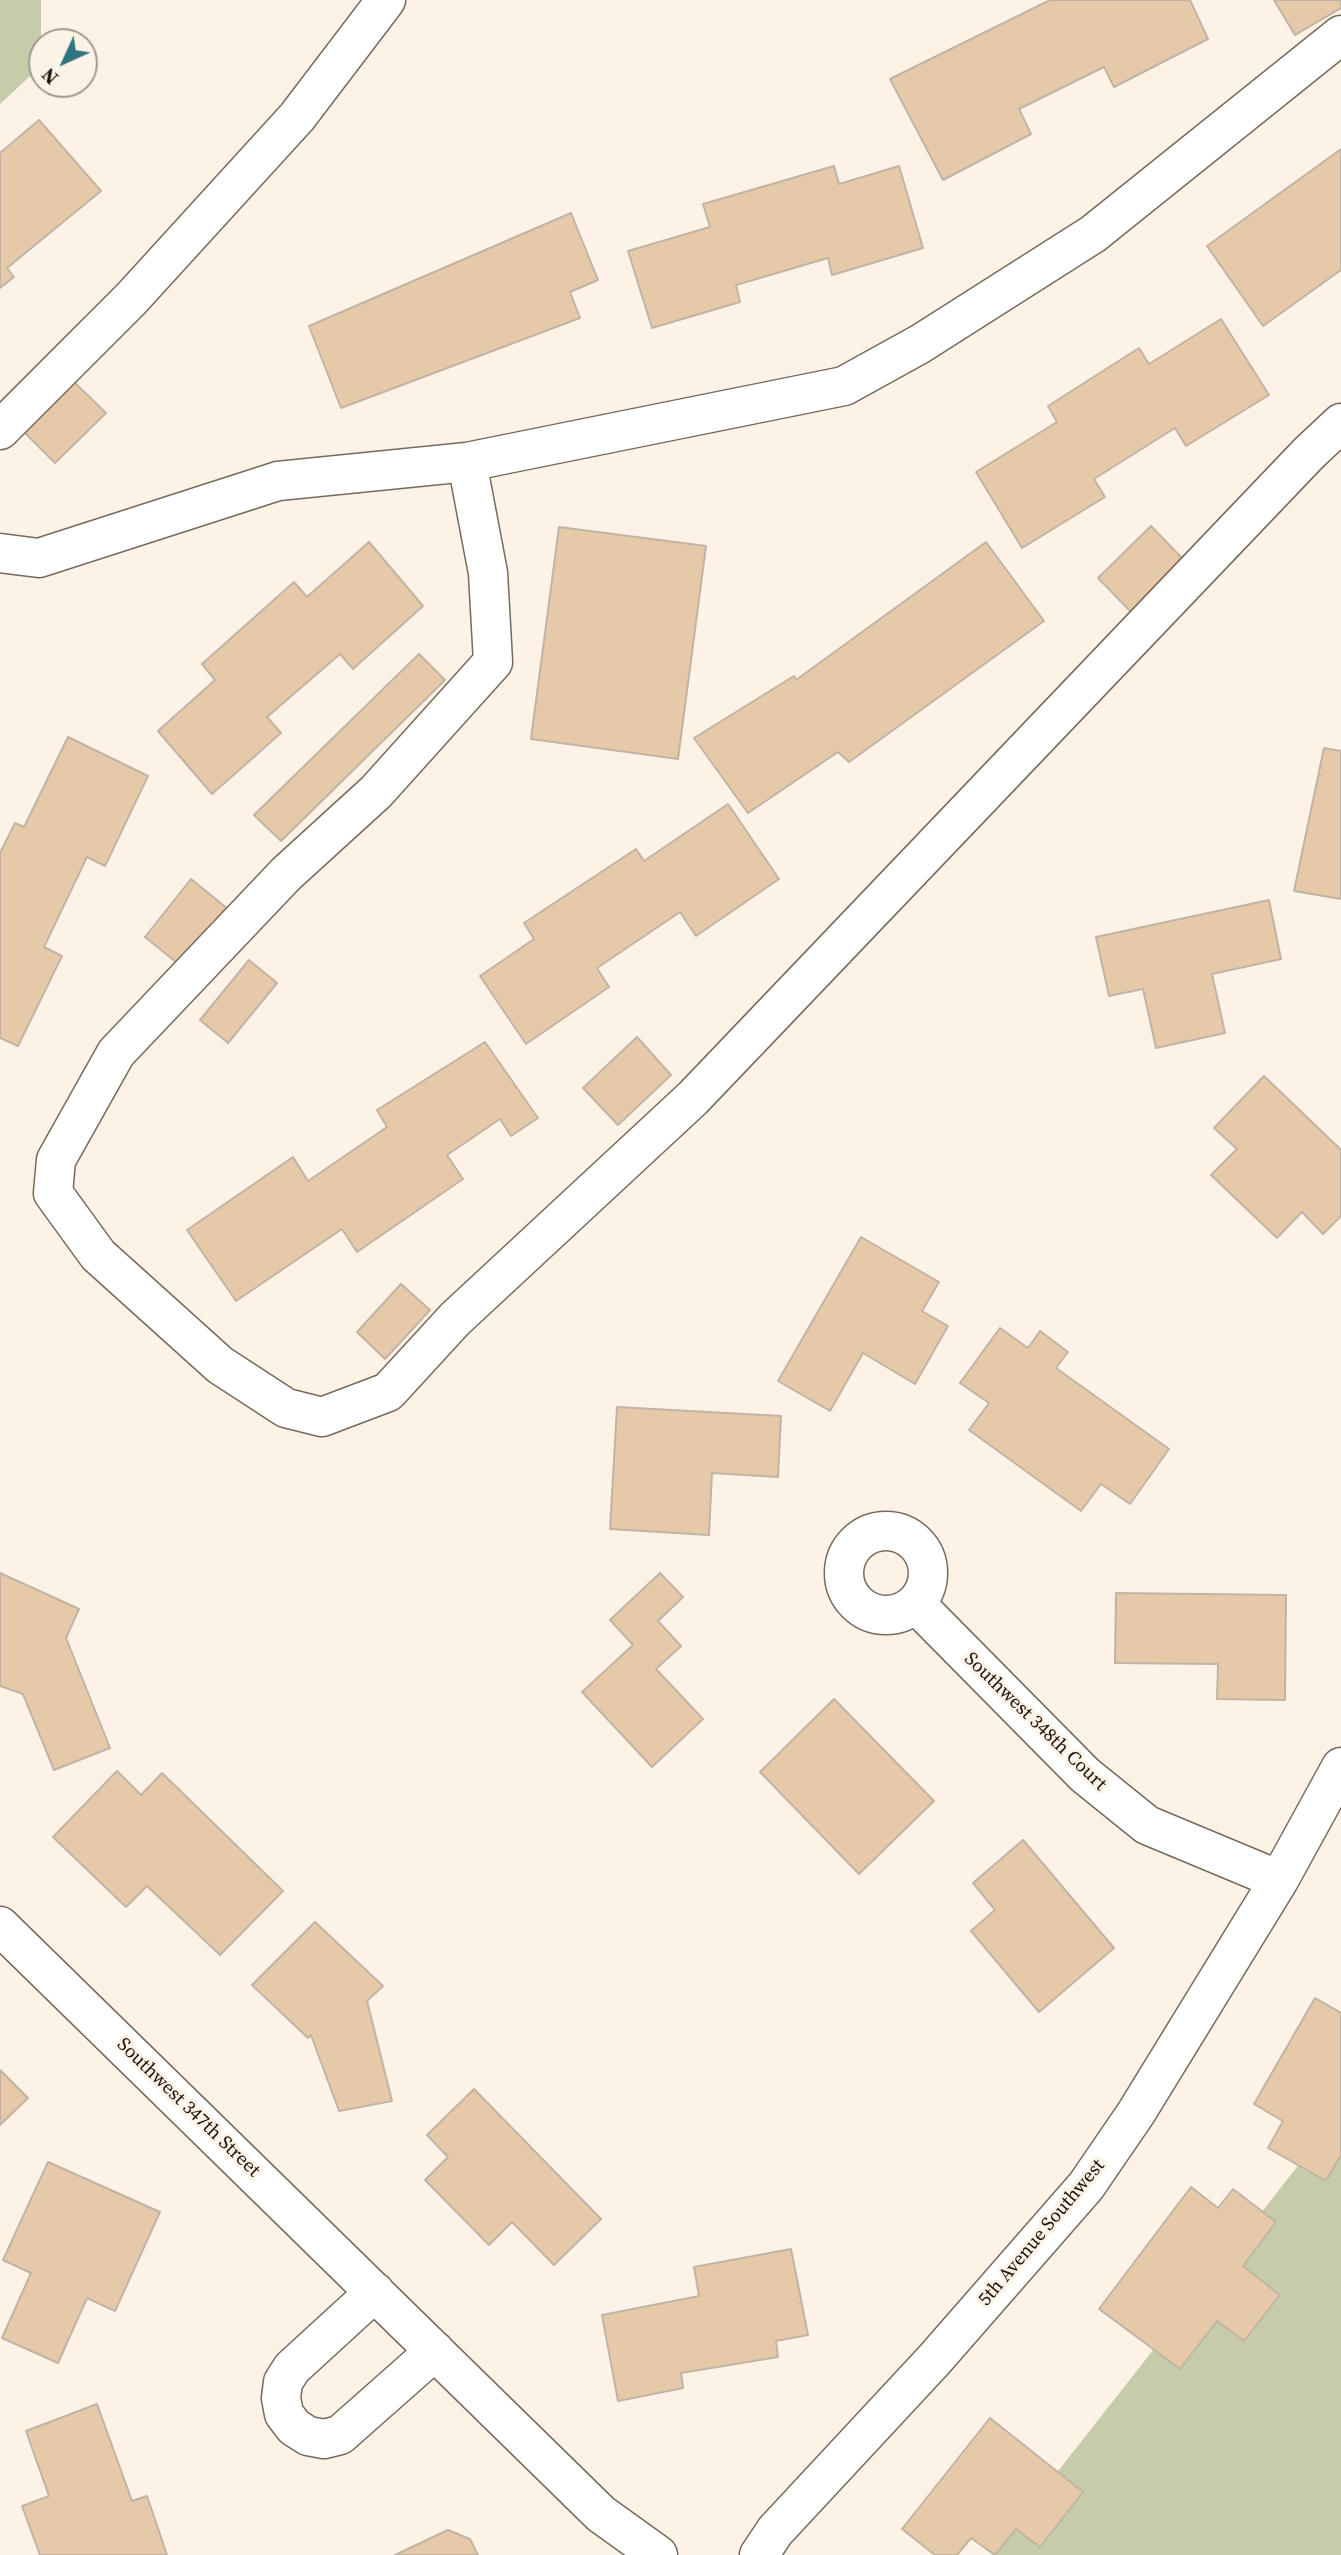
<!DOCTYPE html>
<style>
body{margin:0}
#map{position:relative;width:1341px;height:2555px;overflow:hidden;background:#fdf2e6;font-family:"Source Serif 4",serif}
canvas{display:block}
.north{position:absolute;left:28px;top:28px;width:70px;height:70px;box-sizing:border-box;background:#fdf2e6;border:2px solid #a29990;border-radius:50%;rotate:225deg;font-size:19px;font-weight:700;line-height:28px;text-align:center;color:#19140f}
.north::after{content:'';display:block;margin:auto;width:24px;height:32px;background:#2e7581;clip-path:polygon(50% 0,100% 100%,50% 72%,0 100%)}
</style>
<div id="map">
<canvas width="1341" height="2555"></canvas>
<div class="north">N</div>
</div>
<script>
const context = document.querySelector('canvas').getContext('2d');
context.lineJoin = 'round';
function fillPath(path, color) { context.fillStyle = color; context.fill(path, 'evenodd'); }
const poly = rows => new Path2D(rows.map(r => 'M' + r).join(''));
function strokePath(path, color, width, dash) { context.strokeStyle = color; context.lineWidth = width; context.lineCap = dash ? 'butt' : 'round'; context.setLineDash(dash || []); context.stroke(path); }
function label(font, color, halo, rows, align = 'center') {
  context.font = font + ' "Source Serif 4",serif'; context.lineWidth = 6; context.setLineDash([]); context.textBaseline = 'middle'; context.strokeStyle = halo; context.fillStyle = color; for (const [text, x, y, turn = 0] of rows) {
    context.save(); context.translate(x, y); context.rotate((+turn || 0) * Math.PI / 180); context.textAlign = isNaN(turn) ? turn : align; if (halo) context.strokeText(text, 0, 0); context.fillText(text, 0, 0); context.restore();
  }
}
const green = poly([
 [0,0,41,0,41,66,0,104],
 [1341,2111,1341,2555,992,2555]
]);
const building = poly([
 [1050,0,1190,0,1208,39,1114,87,1104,67,1019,109,1031,134,943,180,890,79,1050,0],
 [1274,0,1341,0,1341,8,1295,35,1274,0],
 [39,120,101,191,7,268,14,277,0,288,0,153,39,120],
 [1341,149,1341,270,1263,326,1207,246,1341,149],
 [834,166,839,184,899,166,923,248,832,275,828,258,736,285,740,302,652,328,628,251,710,227,703,204,834,166],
 [571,213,598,280,570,292,580,318,341,408,309,326,571,213],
 [1221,319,1269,395,1186,446,1175,428,1094,479,1105,497,1022,548,976,472,1057,422,1048,406,1139,348,1149,364,1221,319],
 [71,379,106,413,55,463,21,429,71,379],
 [1151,526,1185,561,1132,613,1098,578,1151,526],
 [559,527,706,546,678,759,531,739,559,527],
 [369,542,423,606,353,669,340,654,267,717,281,733,212,794,158,731,215,680,202,664,294,582,307,597,369,542],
 [986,542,1044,621,849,762,838,752,748,813,694,738,794,676,796,680,986,542],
 [419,654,445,680,281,841,254,815,419,654],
 [68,737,148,776,105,866,87,857,44,947,62,956,18,1046,0,1038,0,853,15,823,24,827,68,737],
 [1324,748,1341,751,1341,899,1294,891,1324,748],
 [728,804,779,879,696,936,680,912,597,968,609,987,526,1044,480,976,534,939,524,923,636,849,644,861,728,804],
 [191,879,228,909,182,967,145,937,191,879],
 [1269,900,1281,959,1212,974,1225,1033,1156,1048,1143,989,1109,996,1096,937,1269,900],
 [249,960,277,983,228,1043,200,1020,249,960],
 [637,1037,671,1075,618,1125,583,1088,637,1037],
 [485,1042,538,1118,511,1136,500,1119,447,1155,463,1179,357,1252,342,1229,236,1301,187,1230,293,1157,308,1181,387,1127,377,1110,485,1042],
 [1264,1076,1341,1150,1341,1216,1323,1234,1302,1212,1277,1238,1211,1175,1237,1149,1214,1128,1264,1076],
 [861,1237,939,1282,922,1311,948,1326,915,1384,863,1353,830,1411,778,1381,861,1237],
 [401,1284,430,1310,385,1359,357,1332,401,1284],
 [1000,1328,1028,1348,1040,1331,1068,1352,1056,1368,1169,1449,1130,1504,1101,1484,1081,1511,969,1430,989,1403,960,1383,1000,1328],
 [617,1407,781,1416,778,1477,712,1473,709,1535,610,1529,617,1407],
 [0,1573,79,1609,66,1638,110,1748,54,1770,23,1694,0,1686,0,1573],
 [660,1573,683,1597,658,1621,681,1646,656,1669,703,1719,652,1767,582,1692,633,1645,610,1620,660,1573],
 [1116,1593,1286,1595,1285,1700,1217,1699,1218,1664,1115,1663,1116,1593],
 [834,1699,934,1801,859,1874,760,1772,834,1699],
 [117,1771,141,1795,162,1773,283,1891,220,1955,147,1886,126,1907,53,1837,117,1771],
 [1023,1840,1114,1948,1039,2012,971,1931,995,1910,973,1883,1023,1840],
 [315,1922,383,1986,367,2001,392,2101,339,2111,311,2035,308,2038,252,1985,315,1922],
 [1315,1998,1341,2013,1341,2155,1326,2181,1268,2148,1283,2121,1254,2104,1315,1998],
 [0,2070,28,2098,0,2125,0,2070],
 [474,2089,601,2219,554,2265,512,2222,489,2245,425,2180,448,2157,427,2135,474,2089],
 [48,2162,160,2212,115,2311,87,2298,58,2363,2,2338,31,2273,3,2260,48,2162],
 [1191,2187,1218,2208,1233,2189,1276,2222,1243,2266,1280,2295,1244,2341,1217,2321,1180,2369,1099,2309,1191,2187],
 [791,2249,808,2335,776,2341,778,2357,681,2373,683,2388,618,2401,602,2315,699,2296,694,2267,791,2249],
 [97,2404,132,2501,147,2496,167,2555,40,2555,22,2506,49,2496,26,2431,97,2404],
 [990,2418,1083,2492,1040,2547,1016,2529,995,2555,971,2538,957,2555,935,2555,902,2529,990,2418],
 [448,2530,470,2539,478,2555,395,2555,448,2530]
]);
const minor = poly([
 [0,430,131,299,297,117,386,0],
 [467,462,488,573,493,662,376,792,286,874,116,1053,56,1160,53,1193,98,1255,220,1365,286,1408,322,1417,388,1392,455,1319,693,1098,1309,453,1341,423],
 [0,553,39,558,278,481,467,462,844,386,920,344,1093,234,1341,35],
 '844 1573a42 42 0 1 1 84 0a42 42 0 1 1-84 0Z',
 [916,1604,1085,1775,1147,1825,1279,1880],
 [0,1926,601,2514,658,2555],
 [375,2292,292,2368,283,2382,281,2398,284,2414,294,2427,308,2436,324,2439,340,2435,435,2351],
 [759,2555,775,2531,934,2360,1086,2186,1136,2113,1279,1880,1341,1767]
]);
const streetNames = [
 ["Southwest 348th Court",1035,1722,44],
 ["Southwest 347th Street",188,2108,44],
 ["5th Avenue Southwest",1042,2233,-50]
];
fillPath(green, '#c6cca9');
fillPath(building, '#e6c9a8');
strokePath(building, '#c1b4a5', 2);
strokePath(minor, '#766a5d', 41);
strokePath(minor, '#fff', 38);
label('19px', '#19140f', '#fdf2e6', streetNames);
</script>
